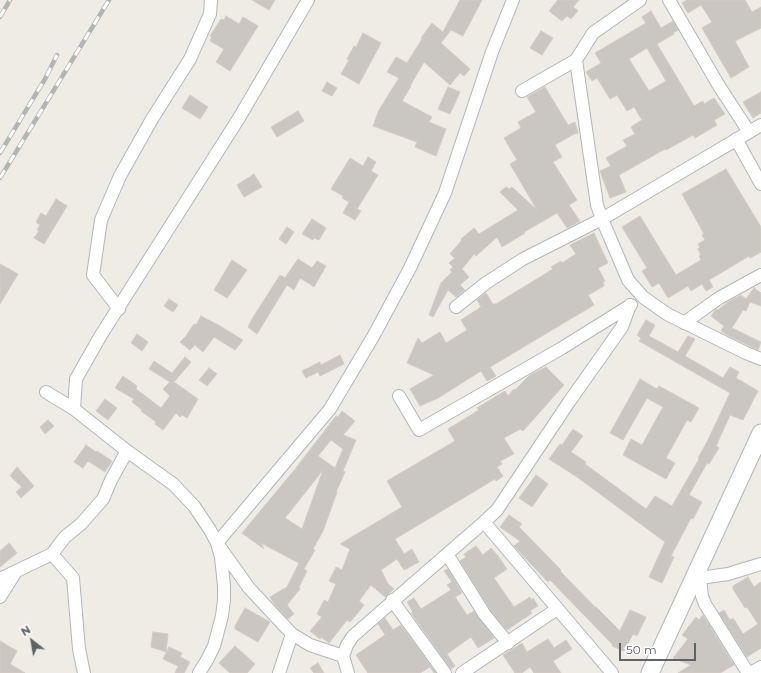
<!DOCTYPE html>
<style>
body{margin:0}
#map{position:relative;width:761px;height:673px;overflow:hidden;background:#efebe5;font-family:Montserrat,sans-serif}
canvas{display:block}
.north{position:absolute;left:12px;top:621px;width:40px;height:40px;-webkit-text-stroke:3px #fff;paint-order:stroke;rotate:329deg;font-size:11px;font-weight:700;line-height:16px;text-align:center;color:#5c6266}
.north::after{content:'';display:block;margin:auto;width:14px;height:18px;background:#5c6266;clip-path:polygon(50% 0,100% 100%,50% 72%,0 100%)}
.scale{position:absolute;left:619px;top:643px;width:77px;height:18px;box-sizing:border-box;border:2px solid #5c6266;border-top:0;padding-left:5px;font-size:12px;line-height:14px;white-space:nowrap;color:#5c6266;-webkit-text-stroke:3px #fff;paint-order:stroke}
</style>
<div id="map">
<canvas width="761" height="673"></canvas>
<div class="north">N</div>
<div class="scale">50 m</div>
</div>
<script>
const context = document.querySelector('canvas').getContext('2d');
context.lineJoin = 'round';
function fillPath(path, color) { context.fillStyle = color; context.fill(path, 'evenodd'); }
const poly = rows => new Path2D(rows.map(r => 'M' + r).join(''));
function strokePath(path, color, width, dash) { context.strokeStyle = color; context.lineWidth = width; context.lineCap = dash ? 'butt' : 'round'; context.setLineDash(dash || []); context.stroke(path); }
const building = poly([
 [252,0,275,0,269,10,252,0],
 [460,0,482,0,463,36,451,30,441,43,470,69,464,76,460,73,450,85,424,62,410,86,411,86,402,101,432,117,429,122,446,129,436,156,415,147,417,142,373,126,379,110,399,78,387,72,396,57,407,63,422,39,421,38,432,23,443,32,460,0],
 [558,0,579,0,573,7,578,11,571,19,567,16,562,21,549,11,558,0],
 [687,0,745,0,752,12,761,7,761,28,735,41,749,67,731,78,702,28,712,22,701,5,688,13,682,3,687,0],
 [651,11,661,28,673,21,678,30,673,33,674,34,657,44,694,106,703,101,704,104,714,98,725,114,714,120,717,125,695,138,693,135,666,150,665,149,619,175,626,192,610,198,600,171,611,166,606,158,627,146,623,140,635,134,631,127,642,120,634,107,627,111,617,95,610,99,597,78,592,81,586,72,601,63,595,53,646,23,642,17,651,11],
 [647,48,666,81,649,91,629,59,647,48],
 [226,16,239,24,243,17,258,26,230,71,216,62,224,49,210,41,212,37,210,36,221,19,224,20,226,16],
 [541,31,553,38,542,55,530,48,541,31],
 [363,33,381,43,359,84,341,74,349,60,347,59,354,46,356,47,363,33],
 [327,82,337,88,332,96,322,91,327,82],
 [448,87,460,92,450,114,438,109,448,87],
 [545,87,568,125,575,122,578,133,574,134,555,145,562,157,553,162,577,200,569,205,580,221,567,228,557,213,524,232,525,233,502,247,497,237,476,256,474,254,462,269,469,277,460,285,465,290,456,297,448,290,433,317,429,315,441,283,452,272,450,270,453,267,449,263,455,258,450,254,462,240,461,239,474,228,479,234,518,210,500,192,506,187,509,189,512,187,537,210,510,164,517,160,504,138,521,128,518,122,536,112,527,97,545,87],
 [761,92,761,113,753,118,743,102,761,92],
 [190,95,208,107,200,119,182,108,190,95],
 [298,111,304,121,277,137,271,127,298,111],
 [368,157,376,162,371,171,378,175,357,209,361,211,355,220,343,213,349,202,342,198,343,196,331,189,350,158,363,166,368,157],
 [726,169,761,227,761,252,750,258,749,256,709,280,713,287,706,291,702,284,691,291,688,286,668,298,659,283,652,287,642,271,647,268,622,227,640,216,676,275,701,260,699,256,701,255,698,249,700,247,698,244,705,240,702,235,704,234,682,194,726,169],
 [254,174,262,187,244,197,237,185,254,174],
 [56,199,67,206,44,244,34,238,39,231,37,230,40,225,36,222,41,213,46,216,56,199],
 [312,219,326,228,319,240,314,238,313,240,302,234,312,219],
 [287,227,294,232,286,244,279,239,287,227],
 [594,233,608,263,598,268,605,281,603,282,604,286,588,295,594,305,490,367,496,376,487,381,481,371,438,398,420,406,410,389,434,375,407,363,418,338,422,343,440,332,446,343,467,330,461,320,481,307,477,300,484,294,486,293,493,304,496,304,553,269,551,267,561,261,562,263,576,254,570,245,594,233],
 [298,259,312,268,317,261,326,266,314,287,300,278,294,290,287,285,257,334,248,327,252,319,280,275,285,278,298,259],
 [232,260,247,270,227,298,214,290,232,260],
 [0,264,18,274,0,304,0,264],
 [754,288,761,293,761,306,750,302,746,311,743,310,732,328,761,342,758,350,727,335,721,331,724,326,711,316,716,309,718,310,728,302,741,295,746,299,754,288],
 [169,299,178,305,173,312,164,306,169,299],
 [201,316,220,326,243,340,235,350,214,337,203,352,195,345,190,350,180,342,186,336,194,324,196,325,201,316],
 [646,320,655,325,649,336,678,352,688,336,695,339,685,356,723,378,730,367,739,372,736,378,758,391,743,420,730,415,716,446,719,448,709,464,707,463,689,495,702,502,693,519,691,518,671,556,674,557,662,583,649,577,665,542,577,477,549,459,560,444,562,445,573,429,583,436,571,452,586,462,585,464,646,509,655,496,672,506,699,459,698,458,708,440,730,393,639,341,641,338,637,335,646,320],
 [137,334,148,342,142,351,131,343,137,334],
 [340,355,344,364,320,376,318,372,306,378,302,371,320,362,321,365,340,355],
 [185,357,191,362,174,382,198,399,187,418,182,415,180,417,176,413,163,430,155,424,156,422,141,411,142,410,132,402,134,399,115,388,123,376,137,386,136,389,161,408,170,396,163,389,170,382,149,369,154,361,172,373,185,357],
 [546,367,564,385,523,431,520,429,504,438,514,454,500,461,502,464,497,467,503,476,496,481,495,479,395,539,404,554,412,549,419,562,404,570,397,559,381,570,388,584,394,589,385,597,371,585,359,601,364,605,357,614,350,622,347,620,329,643,321,637,320,639,310,631,322,617,317,614,324,600,328,602,336,584,329,581,336,567,342,570,350,549,340,544,402,507,387,481,455,441,448,429,479,410,477,408,505,391,508,396,514,389,515,390,530,375,546,367],
 [209,368,217,374,207,386,199,380,209,368],
 [640,379,657,389,659,386,699,408,691,422,687,420,666,458,675,463,666,479,623,455,631,439,642,445,663,407,647,398,623,440,610,433,640,379],
 [105,399,117,408,108,420,96,411,105,399],
 [342,411,355,421,343,435,356,440,343,471,345,472,341,481,336,492,337,492,323,531,313,549,315,550,304,569,307,571,299,587,300,589,287,605,294,614,288,619,275,605,270,597,287,587,299,563,261,543,264,549,242,533,296,468,336,416,338,417,342,411],
 [331,440,343,449,335,468,318,456,331,440],
 [323,470,302,529,285,518,323,470],
 [48,420,54,426,45,434,40,427,48,420],
 [86,445,96,452,97,451,112,461,105,472,88,461,83,468,74,462,86,445],
 [17,467,34,486,21,498,16,492,22,487,10,476,17,467],
 [536,475,548,484,532,507,519,498,536,475],
 [509,515,522,524,519,527,561,570,560,571,595,607,596,607,620,631,630,610,646,617,637,636,633,634,624,651,612,646,613,645,550,580,548,582,514,546,520,541,500,527,509,515],
 [9,543,17,553,0,567,0,551,9,543],
 [476,546,483,555,491,548,498,556,507,569,494,578,514,607,530,597,531,600,533,598,538,606,530,611,532,613,507,630,491,611,460,561,466,557,464,554,476,546],
 [448,569,462,593,455,597,467,615,474,611,494,638,478,648,471,637,447,654,455,666,451,669,411,613,413,612,407,602,414,598,421,609,451,590,447,585,452,582,444,571,448,569],
 [748,577,754,587,761,582,761,648,747,657,719,613,724,610,730,620,733,618,743,634,758,624,747,607,745,608,733,589,733,586,748,577],
 [245,608,270,622,258,642,235,629,235,626,245,608],
 [703,615,734,665,720,673,678,673,691,665,673,658,688,639,682,635,696,617,699,620,703,615],
 [385,618,393,630,401,625,436,673,434,673,430,667,420,673,368,673,356,655,385,635,378,624,385,618],
 [153,632,168,634,166,652,151,647,153,632],
 [548,639,554,648,566,640,572,649,553,661,561,673,534,673,530,667,522,673,515,673,503,655,522,643,527,652,548,639],
 [0,641,17,651,10,664,25,673,0,673,0,641],
 [235,646,255,664,247,673,230,673,219,663,235,646],
 [169,647,182,653,180,657,190,662,184,673,175,673,178,666,163,659,169,647],
 [318,663,324,673,314,673,310,668,318,663]
]);
const street = poly([
 [640,0,593,33,576,60,597,205,602,219,628,280,643,297,667,314,746,353,761,359],
 [669,0,719,86,749,132],
 [522,91,576,60],
 [736,139,761,184],
 [456,307,486,283,523,259,602,219,761,125],
 [119,309,93,275,101,220,120,176,152,119,190,59,210,14,211,0],
 [684,323,719,298,761,275],
 [46,392,74,409,127,451,173,484,194,506,210,530,217,543,221,557,224,586,224,600,222,616,214,646,207,660,199,673],
 [399,396,419,430,562,348,631,305],
 [74,409,76,379,101,335,239,118,308,0],
 [484,522,612,673],
 [52,554,73,578,79,649,84,673],
 [447,554,485,615,508,643],
 [694,577,700,578,728,574,761,564],
 [700,578,702,596,705,604,748,673],
 [0,579,52,554,65,537,81,524,103,499,111,480,127,451],
 [0,597,15,573],
 [392,600,445,673],
 [343,656,310,645,292,634,249,588,217,543,330,409,374,335,410,268,445,193,492,52,513,0],
 [279,673,292,634],
 [348,673,343,656,347,645,353,636,484,522,497,510,569,402,622,327,630,305],
 [462,673,557,609],
 [751,673,761,667]
]);
const secondary = poly([
 [650,673,761,433]
]);
const rail = poly([
 [0,17,10,0],
 [0,153,45,79,57,55],
 [0,178,109,0]
]);
fillPath(building, '#cac6c1');
strokePath(building, '#d4ccc3', 1);
strokePath(street, '#b2b6ba', 14);
strokePath(secondary, '#b1b6ba', 19);
strokePath(street, '#fff', 12);
strokePath(secondary, '#fff', 17);
strokePath(rail, '#b3b4b5', 4.5);
strokePath(rail, '#fff', 3, [9]);
</script>
